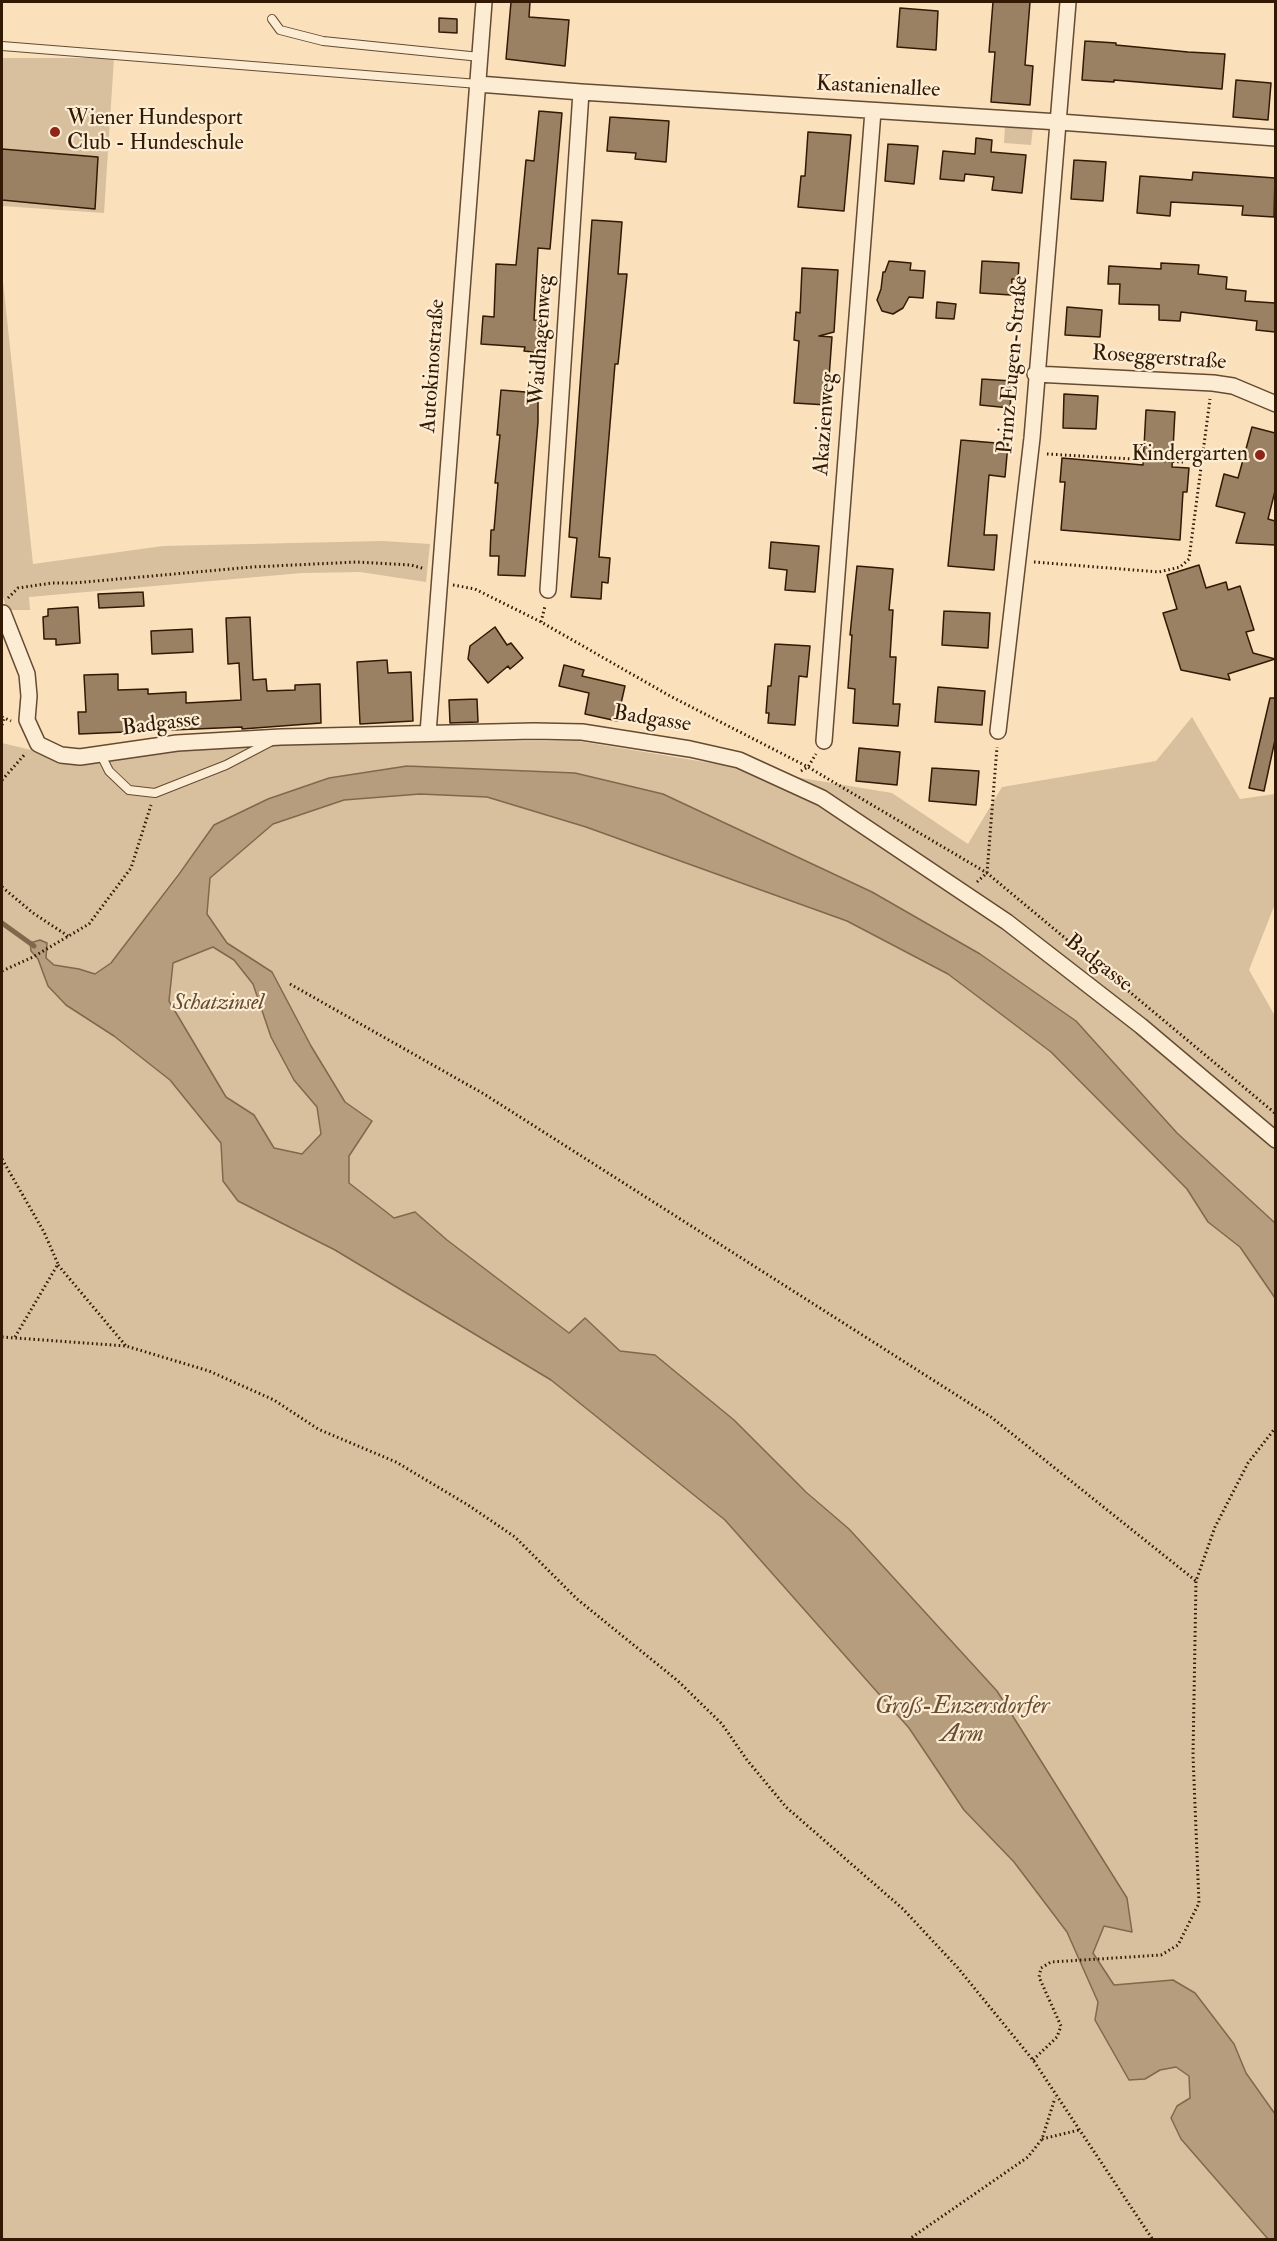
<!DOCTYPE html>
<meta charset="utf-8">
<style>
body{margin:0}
#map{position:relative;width:1277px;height:2241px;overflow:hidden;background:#fae1bc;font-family:"IM FELL Double Pica",serif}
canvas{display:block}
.frame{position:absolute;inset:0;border:3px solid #321903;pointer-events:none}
</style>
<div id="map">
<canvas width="1277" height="2241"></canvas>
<div class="frame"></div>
</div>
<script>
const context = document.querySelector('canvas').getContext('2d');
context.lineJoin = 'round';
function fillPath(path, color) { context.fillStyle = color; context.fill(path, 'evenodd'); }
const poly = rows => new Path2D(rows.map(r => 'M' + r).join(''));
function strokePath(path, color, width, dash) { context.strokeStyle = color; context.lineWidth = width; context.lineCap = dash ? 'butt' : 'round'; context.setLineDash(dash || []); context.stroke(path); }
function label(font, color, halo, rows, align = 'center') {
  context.font = font + ' "IM FELL Double Pica",serif'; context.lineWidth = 4.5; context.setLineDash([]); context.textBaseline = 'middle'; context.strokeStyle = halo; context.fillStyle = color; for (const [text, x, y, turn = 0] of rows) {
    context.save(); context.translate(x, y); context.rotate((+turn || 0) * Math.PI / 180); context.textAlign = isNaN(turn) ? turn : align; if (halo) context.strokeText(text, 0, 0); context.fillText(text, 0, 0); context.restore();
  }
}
const green = poly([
 [2,58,114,58,104,213,2,206],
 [1005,125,1033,127,1031,145,1004,143],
 [2,272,33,564,163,546,383,541,430,544,426,582,360,572,302,573,29,597,30,610,7,610,2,594],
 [1192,717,1240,799,1275,794,1275,904,1249,970,1275,1016,1275,1223,1177,1133,1076,1021,980,954,872,892,663,794,575,773,407,766,329,778,268,799,214,825,111,963,94,975,79,969,54,965,46,958,31,951,38,959,48,986,66,1005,114,1036,170,1080,221,1143,223,1181,238,1201,335,1250,551,1380,725,1520,909,1728,964,1810,1014,1862,1067,1932,1098,2002,1145,2079,1160,2070,1176,2067,1189,2076,1190,2098,1177,2106,1181,2139,1268,2239,2,2239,2,743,90,764,158,749,299,742,578,741,892,793,968,844,1002,787,1156,761],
 [420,794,488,797,586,827,847,921,948,974,1051,1052,1187,1189,1208,1222,1240,1247,1276,1298,1275,2114,1246,2073,1234,2044,1173,1980,1114,1985,1093,1953,1104,1926,1132,1931,997,1691,849,1529,655,1355,620,1351,586,1318,569,1333,447,1240,415,1212,394,1218,349,1183,349,1156,372,1121,345,1102,311,1046,272,972,227,943,207,914,210,878,273,824,344,800],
 [213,947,234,960,253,984,271,1037,294,1080,317,1107,321,1134,302,1154,274,1148,254,1115,226,1097,169,1000,172,963]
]);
const water = poly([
 [407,766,575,773,663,794,872,892,980,954,1076,1021,1177,1133,1275,1223,1275,1298,1240,1247,1208,1222,1187,1189,1051,1052,948,974,847,921,586,827,487,797,420,794,344,800,273,824,210,878,207,914,227,943,272,972,311,1046,345,1102,372,1121,349,1156,349,1183,394,1218,415,1212,447,1240,569,1333,585,1318,620,1351,655,1355,734,1420,806,1492,849,1529,997,1691,1127,1898,1132,1932,1104,1926,1093,1953,1114,1985,1173,1980,1195,1993,1234,2044,1246,2073,1275,2114,1275,2239,1268,2239,1181,2139,1171,2118,1177,2106,1190,2098,1189,2076,1176,2067,1160,2070,1145,2079,1129,2080,1095,2020,1098,2002,1067,1932,1014,1862,964,1810,909,1728,725,1520,551,1380,335,1250,238,1201,223,1181,221,1143,170,1080,114,1036,66,1005,48,986,38,959,31,951,30,943,40,940,47,943,46,958,54,965,79,969,95,974,111,963,179,874,214,825,268,799,329,778,407,766],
 [213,947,234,960,253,984,271,1037,294,1080,317,1107,321,1134,302,1154,274,1148,254,1115,226,1097,169,1001,173,963,213,947]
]);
const stream = poly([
 [2,923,34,946]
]);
const building = poly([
 [511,2,530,2,529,17,569,20,565,66,506,59,511,2],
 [993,2,1030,2,1025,65,1033,66,1030,105,991,102,995,52,989,52,993,2],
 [900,8,938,11,936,50,897,47,900,8],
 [439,18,457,19,457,33,439,32,439,18],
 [1085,41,1116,43,1116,45,1188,52,1225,54,1222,89,1114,80,1114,82,1082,80,1085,41],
 [1236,80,1271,83,1268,120,1233,117,1236,80],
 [539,111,562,113,550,249,538,248,534,320,544,321,541,353,524,351,525,347,481,344,483,316,494,317,496,264,516,265,526,160,534,161,539,111],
 [610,117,669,121,666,162,635,159,636,153,607,151,610,117],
 [808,132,851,135,844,211,798,207,801,176,805,176,808,132],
 [976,138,992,140,991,152,1026,155,1022,193,992,190,994,177,965,174,964,181,940,179,943,151,975,154,976,138],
 [888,144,918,146,914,184,885,181,888,144],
 [2,149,98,157,95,209,2,200,2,149],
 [1074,160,1106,162,1103,201,1071,199,1074,160],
 [1193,172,1275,178,1274,217,1242,215,1243,206,1171,202,1170,216,1137,213,1140,176,1192,180,1193,172],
 [592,220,622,222,618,274,627,274,618,364,615,364,599,557,610,558,608,583,602,582,601,599,571,597,577,538,569,537,592,220],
 [889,261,911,263,910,270,925,271,923,298,909,297,903,308,893,314,882,311,877,300,881,289,883,272,885,272,889,261],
 [982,261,1019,263,1018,279,1012,279,1011,295,980,293,982,261],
 [1161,263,1199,265,1198,274,1227,277,1226,289,1246,291,1245,301,1275,303,1275,332,1256,330,1257,321,1181,312,1180,321,1159,320,1159,305,1119,304,1120,284,1108,284,1109,266,1161,269,1161,263],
 [802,268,838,270,834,332,819,336,832,337,827,405,794,403,799,341,794,340,796,312,800,313,802,268],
 [937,302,956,304,954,319,936,318,937,302],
 [1067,307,1102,310,1100,337,1065,335,1067,307],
 [982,379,1012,381,1010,408,980,405,982,379],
 [501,390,538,393,538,422,525,576,498,575,499,556,490,556,491,530,494,530,498,483,495,483,500,435,497,435,501,390],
 [1064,394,1098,396,1096,429,1063,428,1064,394],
 [1146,410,1175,412,1172,467,1189,468,1187,492,1183,492,1180,540,1061,530,1065,482,1060,482,1062,458,1143,465,1146,410],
 [1252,427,1275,433,1275,491,1268,519,1275,521,1275,545,1236,543,1245,513,1216,506,1224,474,1238,478,1252,427],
 [961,440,1008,444,1005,477,989,475,984,535,997,535,994,570,948,566,961,440],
 [771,542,819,546,815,592,785,590,787,570,769,568,771,542],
 [1199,565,1206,588,1226,582,1228,590,1240,586,1254,630,1246,632,1253,653,1275,659,1228,674,1230,680,1181,670,1163,613,1177,609,1167,575,1199,565],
 [857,566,893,569,889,610,893,610,890,657,896,657,893,704,900,704,898,726,853,723,855,689,848,688,852,635,850,635,857,566],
 [143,592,144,606,99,608,98,594,143,592],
 [78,607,80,643,56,645,56,639,44,639,43,617,48,616,48,609,78,607],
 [944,611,990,613,988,648,942,645,944,611],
 [250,617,253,680,266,679,267,691,295,690,295,685,320,684,321,723,242,729,242,727,79,734,78,712,86,712,84,675,118,674,118,690,148,689,148,694,186,692,186,703,241,700,239,663,228,664,226,618,250,617],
 [495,627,507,645,511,643,523,658,510,669,508,666,488,683,468,659,470,646,495,627],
 [192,629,193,652,152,654,151,631,192,629],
 [775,644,810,646,807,677,799,676,795,725,768,723,769,713,766,713,768,686,771,686,775,644],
 [387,660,388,673,411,672,413,721,360,724,357,662,387,660],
 [564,665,584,670,582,676,625,686,617,721,585,714,589,693,559,686,564,665],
 [938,687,985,691,982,725,935,722,938,687],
 [1270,698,1275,698,1275,740,1264,791,1249,788,1270,698],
 [477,699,478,722,450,723,449,700,477,699],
 [859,748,900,752,897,785,856,781,859,748],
 [932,768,979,771,976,805,929,801,932,768]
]);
const path = poly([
 [1047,454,1183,462],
 [1034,562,1159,572,1180,567,1189,559,1210,399],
 [453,585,475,589,541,622,670,696,808,767,987,873,1276,1114],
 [8,598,18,588,52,583,74,583,252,567,357,562,411,565,425,569],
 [541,622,545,606],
 [2,717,11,721],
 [2,725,4,718],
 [801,771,808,767,816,754],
 [2,780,26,753],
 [977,882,987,873,997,747],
 [2,887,33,913,68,936],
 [2,971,33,957,89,924,131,868,151,805],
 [290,984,484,1094,991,1417,1196,1581],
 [2,1159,44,1232,58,1264,15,1337],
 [58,1265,126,1346],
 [2,1337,126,1346,209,1371,274,1400,318,1429,396,1462,468,1505,515,1537,577,1599,678,1681,722,1724,747,1760,786,1807,903,1909,958,1968,1033,2060,1153,2240],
 [1033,2060,1057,2037,1061,2026,1039,1977,1041,1968,1051,1962,1161,1955,1178,1945,1199,1903,1193,1756,1196,1581,1215,1527,1248,1463,1276,1427],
 [1042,2139,1079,2130],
 [908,2240,1028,2157,1042,2139,1055,2098]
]);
const service = poly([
 [272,19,280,30,323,41,480,57],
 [2,46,478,84],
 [101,755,109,771,129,790,155,793,226,765,272,741]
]);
const minor = poly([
 [478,84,581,92,1059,122,1276,138],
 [1035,374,1213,383,1233,386,1276,404],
 [548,590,581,92],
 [3,613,27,674,29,696,27,720,38,744,61,755,80,757,177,743,281,737,534,731,582,732,690,749,739,760,822,798,1007,922,1141,1026,1276,1140],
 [998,731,1032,438,1068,2],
 [428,733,484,2],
 [824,741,873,111]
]);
const markers = [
 [55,132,6,"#8f2418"],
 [1260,455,6,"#8f2418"]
];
const streetNames = [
 ["Kastanienallee",878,88,3],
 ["Waidhagenweg",542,340,-86],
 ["Roseggerstraße",1159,359,4],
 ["Prinz Eugen-Straße",1014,365,-85],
 ["Autokinostraße",434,366,-86],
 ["Akazienweg",826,424,-86],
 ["Badgasse",652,720,9],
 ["Badgasse",161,725,-7],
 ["Badgasse",1098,964,38]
];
const poiNames = [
 ["Wiener Hundesport",67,119],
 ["Club - Hundeschule",67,144],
 ["Kindergarten",1248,455,"right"]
];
const parkNames = [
 ["Schatzinsel",218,1004]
];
const waterNames = [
 ["Groß-Enzersdorfer",962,1708],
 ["Arm",962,1736]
];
fillPath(green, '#d8bf9d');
fillPath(water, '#b69d7d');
strokePath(water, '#81684c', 1.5);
strokePath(stream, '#81684c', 5);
fillPath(building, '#9a8163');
strokePath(building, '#321903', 1.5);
strokePath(service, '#644b31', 10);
strokePath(minor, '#644b31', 18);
strokePath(path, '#321903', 3, [1.5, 3]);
strokePath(service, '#fcecd3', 8);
strokePath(minor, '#fcecd3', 15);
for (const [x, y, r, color] of markers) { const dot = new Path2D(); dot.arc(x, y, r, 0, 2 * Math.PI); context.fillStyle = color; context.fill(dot); strokePath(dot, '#fcecd3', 2); }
label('22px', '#321903', '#fcecd3', streetNames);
label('22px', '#321903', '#fcecd3', poiNames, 'left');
label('italic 22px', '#644b31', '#fcecd3', parkNames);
label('italic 24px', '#674e34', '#fcecd3', waterNames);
</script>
